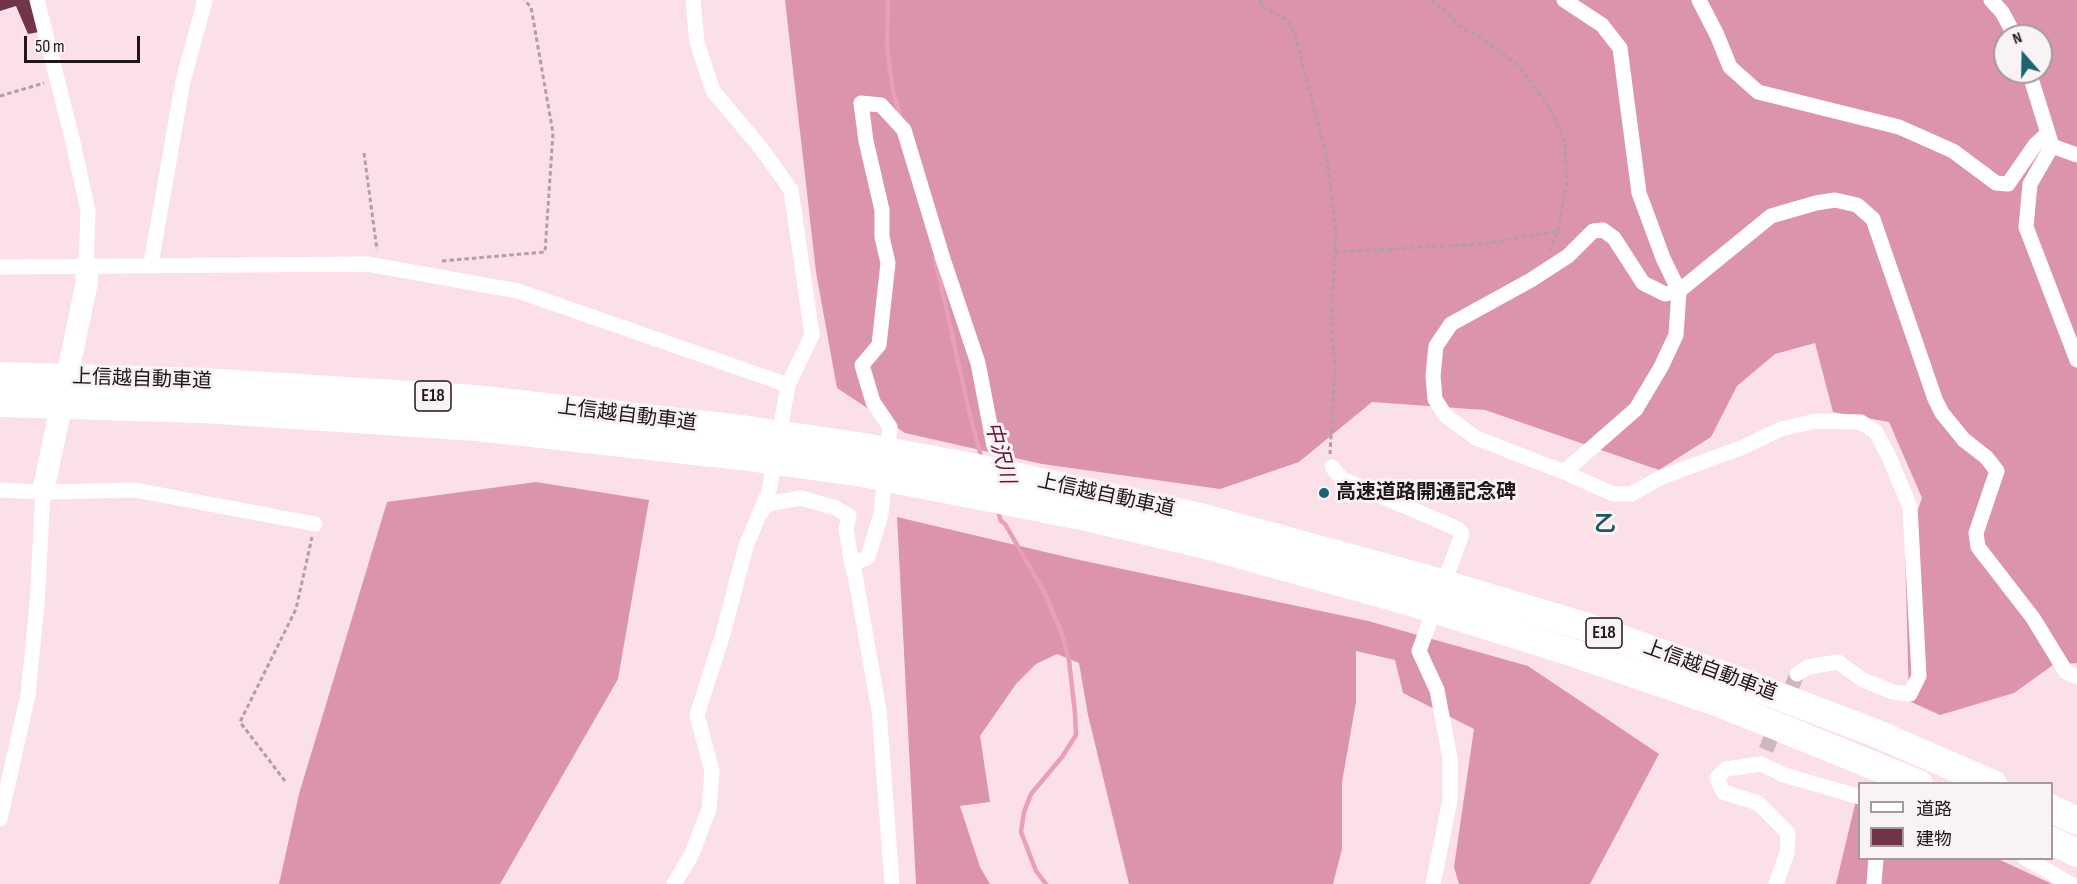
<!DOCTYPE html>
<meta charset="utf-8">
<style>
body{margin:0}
#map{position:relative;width:2077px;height:884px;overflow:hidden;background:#fce0e8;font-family:"Sofia Sans Condensed","Noto Sans JP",sans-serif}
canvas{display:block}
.legend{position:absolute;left:1858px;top:782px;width:195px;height:78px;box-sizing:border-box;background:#faf3f5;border:2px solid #a39a9d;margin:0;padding:8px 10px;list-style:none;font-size:18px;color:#211519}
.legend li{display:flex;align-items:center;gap:12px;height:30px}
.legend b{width:30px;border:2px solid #a39a9d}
.north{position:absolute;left:1993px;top:24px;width:60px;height:60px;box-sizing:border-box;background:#faf3f5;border:2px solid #a39a9d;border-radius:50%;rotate:340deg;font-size:16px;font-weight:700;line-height:24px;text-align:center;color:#211519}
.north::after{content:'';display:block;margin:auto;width:21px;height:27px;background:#1a6471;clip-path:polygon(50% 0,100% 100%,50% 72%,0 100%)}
.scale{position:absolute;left:24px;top:36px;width:116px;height:27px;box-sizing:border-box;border:3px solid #211519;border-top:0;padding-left:8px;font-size:18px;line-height:21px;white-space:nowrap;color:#211519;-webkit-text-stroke:4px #faf3f5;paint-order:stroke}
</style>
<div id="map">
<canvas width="2077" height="884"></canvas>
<ul class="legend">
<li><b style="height:8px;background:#fff"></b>道路</li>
<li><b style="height:16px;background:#72344b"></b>建物</li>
</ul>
<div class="north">N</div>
<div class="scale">50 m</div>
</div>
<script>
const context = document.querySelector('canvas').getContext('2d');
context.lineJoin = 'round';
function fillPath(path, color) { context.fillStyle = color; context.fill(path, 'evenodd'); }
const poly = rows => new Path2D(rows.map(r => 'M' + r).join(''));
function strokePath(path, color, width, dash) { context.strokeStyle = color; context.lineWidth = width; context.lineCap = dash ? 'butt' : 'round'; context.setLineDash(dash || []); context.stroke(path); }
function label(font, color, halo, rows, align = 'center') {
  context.font = font + ' "Sofia Sans Condensed","Noto Sans JP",sans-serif'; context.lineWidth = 6; context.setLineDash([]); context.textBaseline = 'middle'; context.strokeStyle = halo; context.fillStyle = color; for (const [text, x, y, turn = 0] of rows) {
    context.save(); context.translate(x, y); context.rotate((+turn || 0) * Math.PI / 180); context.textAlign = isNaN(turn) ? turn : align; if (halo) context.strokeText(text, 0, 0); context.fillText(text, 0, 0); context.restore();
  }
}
const forest = poly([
 [785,0,2077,0,2077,663,2053,665,2014,693,1940,715,1909,701,1905,546,1922,498,1889,422,1833,412,1815,343,1775,354,1737,386,1711,437,1659,470,1485,410,1372,402,1299,462,1220,489,1042,464,905,433,837,388,816,272],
 [2005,36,2041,36,2041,72,2005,72],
 [536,482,649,500,618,679,500,884,279,884,299,794,387,502],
 [897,517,1075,559,1368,621,1528,666,1659,754,1590,884,1459,884,1454,867,1474,729,1403,693,1395,660,1356,651,1356,702,1342,782,1342,849,1333,884,1129,884,1088,715,1079,663,1057,654,1036,664,1016,684,980,736,990,802,960,806,980,867,990,884,916,884],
 [1857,796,1860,797,1860,858,1998,859,2052,884,1836,884]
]);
const stream = poly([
 [888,0,887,48,893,90,901,119],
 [935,258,969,411,982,460],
 [997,508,1001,521,1005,524,1043,590,1061,631,1069,660,1075,713,1076,735,1062,757,1031,794,1024,812,1021,832,1036,871,1046,884]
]);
const building = poly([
 [0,0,34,0,45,31,28,34,16,6,0,11]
]);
const streetTunnel = poly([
 [1766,750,1797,674]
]);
const path = poly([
 [1261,0,1261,6,1288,21,1295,35,1327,159,1336,232,1331,321,1335,366,1330,454],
 [1431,0,1447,12,1459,26,1481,38,1518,65,1550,108,1565,143,1567,183,1558,231,1550,250],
 [0,96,44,83],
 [364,153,377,250],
 [1335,252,1484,244,1557,231],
 [442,261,545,252,553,133,531,7,524,0],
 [285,781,240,722,296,609,312,537]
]);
const street = poly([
 [37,0,72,138,88,211,86,265],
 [1699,0,1717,35,1730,67,1758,92,1899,127,1953,151,1996,183,2008,184,2035,145,2048,133],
 [1991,0,2002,12,2015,36],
 [2029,72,2052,146,2030,184,2026,227,2077,360],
 [2052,146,2077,155],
 [151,264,183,81,205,0],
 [0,267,367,264,518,291,788,385],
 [1332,467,1342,479,1458,529,1462,534,1419,651,1437,690,1450,758,1450,800,1433,884],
 [1564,472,1636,409,1661,367,1676,335,1679,291,1663,258,1639,193,1620,48,1602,25,1564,0],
 [0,490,43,492,135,490,315,524],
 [761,513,767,504,801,498,836,508,849,516,846,529,852,565],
 [1797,674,1808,667,1838,662,1863,680,1893,692,1910,694,1919,676,1910,507,1889,457,1876,432,1861,422,1816,421,1781,429,1741,448,1662,477,1631,494,1613,494,1564,472,1476,438,1445,415,1435,399,1433,376,1436,346,1451,324,1531,280,1568,256,1593,231,1603,230,1614,238,1643,283,1665,294,1679,291,1771,216,1816,203,1835,200,1857,205,1873,219,1935,399,1942,413,1964,440,1986,457,1997,471,1976,533,1978,547,2033,618,2066,672,2077,677],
 [0,819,28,695,37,604,43,492],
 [2025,858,2071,884],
 [674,884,691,856,709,809,712,771,697,715,723,634,746,546,769,491,788,385,812,335,791,190,761,148,713,91,697,42,693,0],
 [892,884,879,710,855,575,852,565,868,557,881,514,890,427,873,402,862,365,879,345,888,263,882,237,882,210,866,141,861,103,881,105,904,130,943,259,978,363,994,446],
 [1776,884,1787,853,1788,833,1758,803,1723,792,1717,778,1726,769,1761,764,1784,775,1860,797],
 [1874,884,1876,858]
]);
const secondary = poly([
 [43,492,87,282,86,265]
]);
const highway = poly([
 [0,376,203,382,474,399,742,429,864,447,977,468,1204,518,1420,577,1587,627,1731,678,1873,732,1993,784],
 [0,403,203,409,477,427,741,456,863,473,980,496,1091,518,1202,544,1411,602,1577,654,1722,704,1919,784],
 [2052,809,2077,821],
 [2052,841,2077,853]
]);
const markers = [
 [1324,493,6,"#1a6471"]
];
const shields = [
 [433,396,36],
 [1604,633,36]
];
const shieldNames = [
 ["E18",433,396],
 ["E18",1604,633]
];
const streetNames = [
 ["上信越自動車道",142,380,2],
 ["上信越自動車道",627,416,7],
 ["上信越自動車道",1106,496,12],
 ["上信越自動車道",1710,671,20]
];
const poiNames = [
 ["高速道路開通記念碑",1336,493]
];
const waterNames = [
 ["中沢川",999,453,75]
];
const quarterNames = [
 ["乙",1605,525]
];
fillPath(forest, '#dc94ab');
strokePath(stream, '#e99fb7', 4.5);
fillPath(building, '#72344b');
strokePath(streetTunnel, '#d0b7bf', 15, [15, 8]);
strokePath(path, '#b49ea4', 3, [4.5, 3]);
strokePath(street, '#fff', 15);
strokePath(secondary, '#fff', 22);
strokePath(highway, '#fff', 28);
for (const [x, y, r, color] of markers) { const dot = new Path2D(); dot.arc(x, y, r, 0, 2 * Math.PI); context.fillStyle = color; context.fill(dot); strokePath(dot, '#faf3f5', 2); }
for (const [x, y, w] of shields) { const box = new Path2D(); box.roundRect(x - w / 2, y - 15, w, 30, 4.5); context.fillStyle = '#faf3f5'; context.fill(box); strokePath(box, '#211519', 1.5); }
label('bold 18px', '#211519', null, shieldNames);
label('20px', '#211519', '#faf3f5', streetNames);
label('bold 20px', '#211519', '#faf3f5', poiNames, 'left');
label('italic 21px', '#681339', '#faf3f5', waterNames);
label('bold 22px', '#1e5761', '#faf3f5', quarterNames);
</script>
